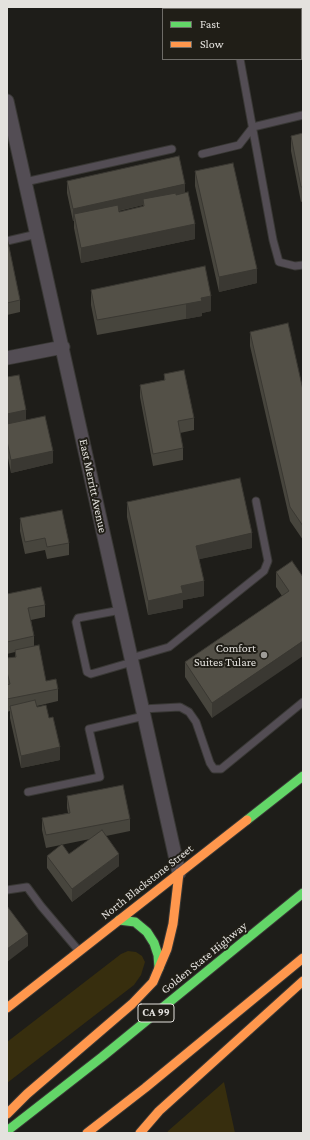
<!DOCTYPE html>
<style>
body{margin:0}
#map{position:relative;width:310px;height:1140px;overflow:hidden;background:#1e1d19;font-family:"Crimson Pro",serif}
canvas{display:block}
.frame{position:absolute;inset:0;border:8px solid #e4e2de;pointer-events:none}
.legend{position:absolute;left:162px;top:8px;width:140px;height:52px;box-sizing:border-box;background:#201e17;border:1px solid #6e6c67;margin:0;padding:5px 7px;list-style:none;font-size:12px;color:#e4e2de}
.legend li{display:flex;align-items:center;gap:8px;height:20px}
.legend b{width:20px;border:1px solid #6e6c67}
</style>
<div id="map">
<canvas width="310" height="1140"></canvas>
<div class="frame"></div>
<ul class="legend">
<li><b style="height:5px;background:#63d668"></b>Fast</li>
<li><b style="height:5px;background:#ff974d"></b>Slow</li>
</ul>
</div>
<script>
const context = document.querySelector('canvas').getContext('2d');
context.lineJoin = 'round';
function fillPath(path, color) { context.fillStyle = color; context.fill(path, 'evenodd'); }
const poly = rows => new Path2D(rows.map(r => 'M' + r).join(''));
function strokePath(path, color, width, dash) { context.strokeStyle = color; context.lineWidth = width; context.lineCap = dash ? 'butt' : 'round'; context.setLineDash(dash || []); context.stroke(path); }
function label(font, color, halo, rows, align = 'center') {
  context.font = font + ' "Crimson Pro",serif'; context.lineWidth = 4; context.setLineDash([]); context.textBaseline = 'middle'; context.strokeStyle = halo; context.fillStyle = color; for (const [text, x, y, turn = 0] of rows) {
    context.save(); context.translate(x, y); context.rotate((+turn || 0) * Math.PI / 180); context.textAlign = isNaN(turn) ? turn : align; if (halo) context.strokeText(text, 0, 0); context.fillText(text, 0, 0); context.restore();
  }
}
const green = poly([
 [128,951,136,952,142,956,145,962,141,975,134,985,7,1083,7,1042,121,954],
 [224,1082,235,1133,167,1133,168,1131]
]);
const lane = poly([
 [230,7,230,9],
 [168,9,172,7],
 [240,59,273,240,279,262,295,266,303,265],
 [202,154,239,145,253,127,303,115],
 [25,182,172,149],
 [7,241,37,234],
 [121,610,78,618,76,622,87,672,91,674,132,662],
 [131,658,169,647,264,571,268,561,256,501],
 [142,709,180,707,189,712,196,722,210,763,214,769,221,769,303,702],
 [28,792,100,777,89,729,144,716],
 [7,890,27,887,41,906,79,951]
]);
const street = poly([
 [7,101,179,873],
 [7,358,63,347]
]);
const fast = poly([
 [247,820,303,776],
 [119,920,135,922,147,932,154,943,158,955,159,968],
 [7,1131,102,1057,303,893]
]);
const slow = poly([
 [7,1008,247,820],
 [7,1114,27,1094,132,1004,153,982,167,949,173,924,179,873],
 [87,1133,145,1088,303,958],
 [140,1133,159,1111,303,981]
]);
const wall = poly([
 [303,133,303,201,301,202,291,151,291,136],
 [195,171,257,283,219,292,195,186],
 [67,181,185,193,195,239,81,263,74,228,74,221,73,221,67,193],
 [143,205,143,207,119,212,119,211],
 [7,237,20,300,20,312,7,315],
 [91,290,211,296,211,311,202,313,202,316,97,335,91,305],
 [250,332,303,390,303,540,290,521,250,346],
 [164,374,194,418,194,430,180,433,183,448,183,460,153,466,140,397,140,385,164,380],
 [7,377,26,420,53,463,11,473,7,453],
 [127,502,252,548,199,559,204,596,183,600,183,608,148,615,127,517],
 [20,518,69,543,69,555,47,559,45,550,25,554,20,531],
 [276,572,303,577,212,718,185,677,185,662,282,596,276,587],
 [7,594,45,605,45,617,31,620,34,636,34,646,46,681,58,689,58,701,37,706,60,760,21,768,10,718,10,711,7,712,7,658,15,657,15,652,7,654],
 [67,796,130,819,130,831,106,836,119,866,72,902,47,868,47,856,69,854,90,839,46,848,42,830,42,818,68,813,67,808]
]);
const shadedWall = poly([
 [185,184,185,196,143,199,143,205,76,220,74,214,74,221,73,221,73,209],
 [195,224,195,239,81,263,81,248],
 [257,269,257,283,219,292,219,277],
 [211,296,211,311,202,313,202,316,186,319,186,304,201,298],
 [26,410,26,422,7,426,7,414],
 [53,451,53,463,11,473,11,460],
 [252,533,252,548,196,560,196,546],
 [204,581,204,596,183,600,183,608,148,615,148,601,181,586],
 [303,641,303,656,212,718,212,703],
 [60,747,60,760,21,768,21,756],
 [119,854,119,866,72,902,72,889],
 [28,934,28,946,7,962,7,949]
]);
const building = poly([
 [303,133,303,187,301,187,291,136,303,133],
 [179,156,185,184,73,209,67,181,179,156],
 [233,163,257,269,219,277,195,171,233,163],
 [188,192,195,224,81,248,74,214,118,205,119,212,144,206,143,199,176,193,176,195,188,192],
 [7,237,20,300,7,303,7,237],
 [205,266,211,296,201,298,202,301,97,320,91,290,205,266],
 [288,323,303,390,303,526,290,507,250,332,288,323],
 [184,370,194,418,178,421,183,448,153,454,140,385,165,380,164,374,184,370],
 [19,375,26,410,7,414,7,377,19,375],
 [45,416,53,451,11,460,7,441,7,424,45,416],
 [240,478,252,533,196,546,204,581,181,586,183,593,148,601,127,502,240,478],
 [62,510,69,543,47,547,45,538,25,542,20,518,62,510],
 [292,561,303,577,303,641,212,703,185,662,289,591,276,572,292,561],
 [41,587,45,605,28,608,34,636,7,642,7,594,41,587],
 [39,645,46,681,56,679,58,689,7,699,7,685,10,684,7,672,7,658,16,657,15,650,39,645],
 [35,700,37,707,46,705,49,718,53,717,60,747,21,756,10,706,35,700],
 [123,785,130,819,46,835,42,818,70,813,67,796,123,785],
 [102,830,119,854,72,889,47,856,62,844,69,854,102,830],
 [7,906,28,934,7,949,7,906]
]);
const markers = [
 [264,655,4,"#9f9d99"]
];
const shields = [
 [156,1013,36]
];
const shieldNames = [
 ["CA 99",156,1013]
];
const streetNames = [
 ["East Merritt Avenue",93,486,78],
 ["North Blackstone Street",147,882,-38],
 ["Golden State Highway",204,958,-39]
];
const poiNames = [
 ["Comfort",256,648],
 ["Suites Tulare",256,662]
];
fillPath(green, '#372e0e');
strokePath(lane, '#393835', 9);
strokePath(street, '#393835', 15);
strokePath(fast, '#393835', 11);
strokePath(slow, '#393835', 11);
strokePath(lane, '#534d54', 7);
strokePath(street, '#534d54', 13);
strokePath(fast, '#63d668', 9);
strokePath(slow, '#ff974d', 9);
fillPath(wall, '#47453d');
fillPath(shadedWall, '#3a3832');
fillPath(building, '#535047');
strokePath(building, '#3a3832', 1);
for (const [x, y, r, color] of markers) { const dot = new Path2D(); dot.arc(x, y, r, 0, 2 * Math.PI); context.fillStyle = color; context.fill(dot); strokePath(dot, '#201e17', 1.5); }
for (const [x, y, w] of shields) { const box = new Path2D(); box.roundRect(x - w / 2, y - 9, w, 18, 3); context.fillStyle = '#201e17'; context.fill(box); strokePath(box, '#e4e2de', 1); }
label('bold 11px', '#e4e2de', null, shieldNames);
label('12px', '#e4e2de', '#201e17', streetNames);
label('12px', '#e4e2de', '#201e17', poiNames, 'right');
</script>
